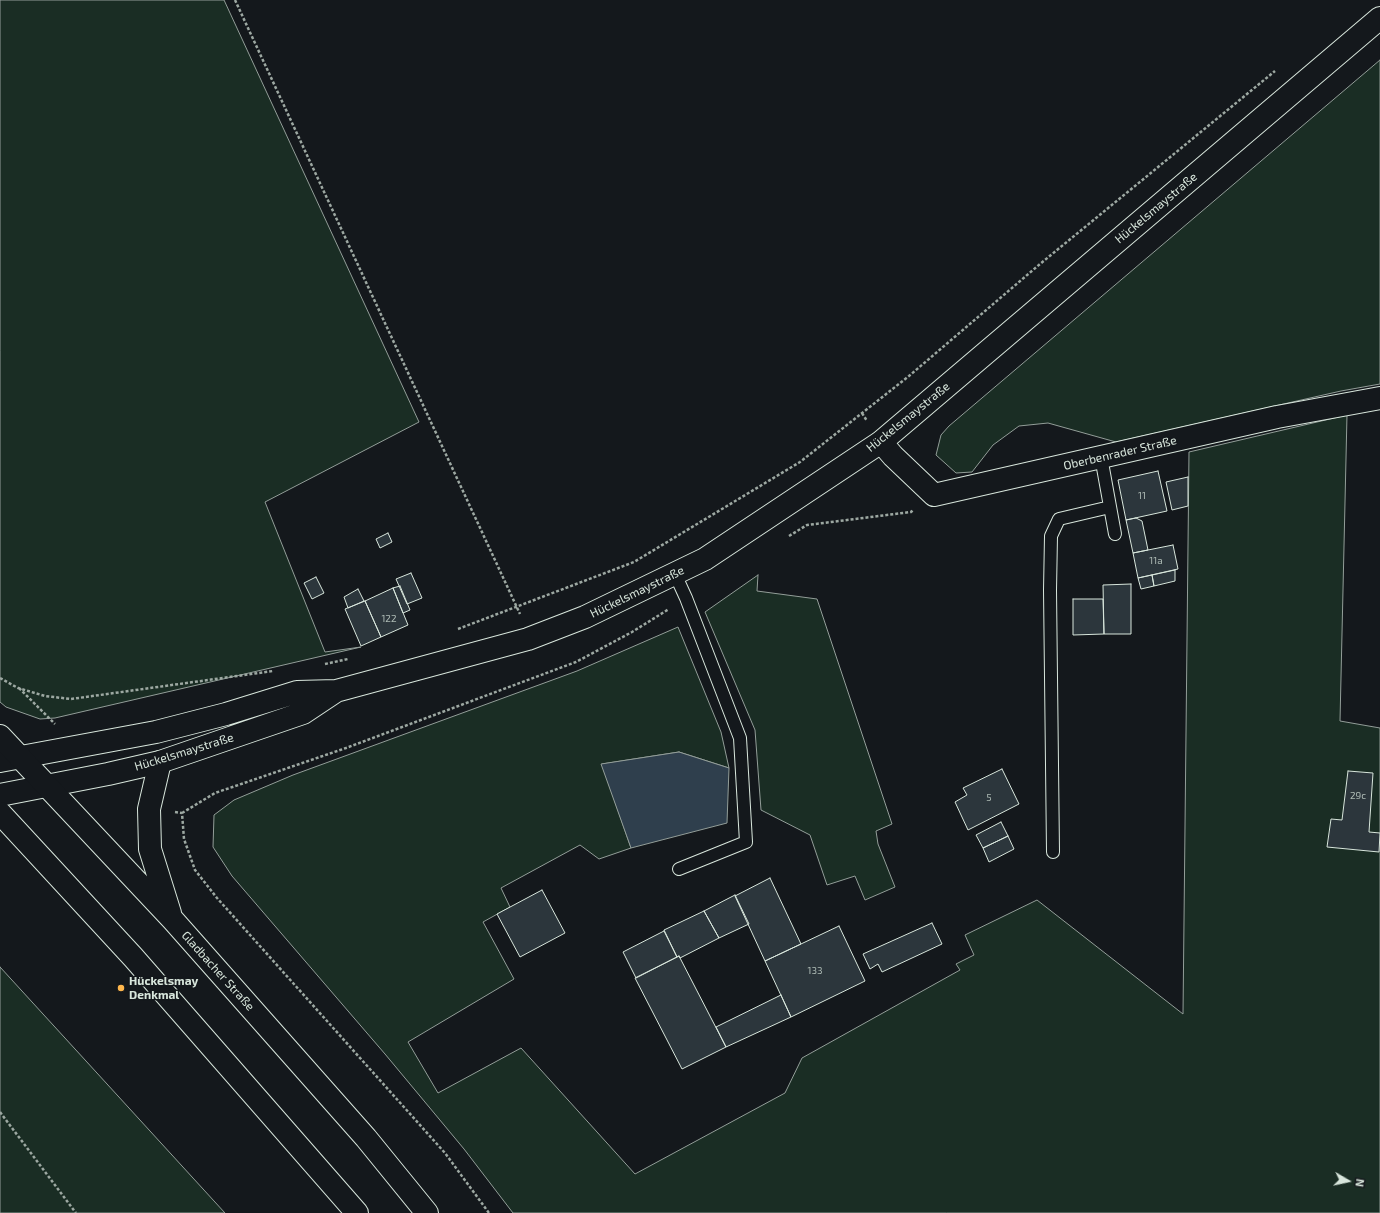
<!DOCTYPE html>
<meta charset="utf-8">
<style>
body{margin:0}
#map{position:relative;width:1380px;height:1213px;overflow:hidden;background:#14181c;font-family:"Exo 2",sans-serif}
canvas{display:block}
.north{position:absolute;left:1328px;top:1161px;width:40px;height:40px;-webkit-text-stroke:3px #14181c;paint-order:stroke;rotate:99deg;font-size:11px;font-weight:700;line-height:16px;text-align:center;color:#d8e6dc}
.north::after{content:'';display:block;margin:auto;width:14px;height:18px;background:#d8e6dc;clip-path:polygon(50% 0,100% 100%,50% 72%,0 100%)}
</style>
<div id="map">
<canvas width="1380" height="1213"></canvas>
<div class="north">N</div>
</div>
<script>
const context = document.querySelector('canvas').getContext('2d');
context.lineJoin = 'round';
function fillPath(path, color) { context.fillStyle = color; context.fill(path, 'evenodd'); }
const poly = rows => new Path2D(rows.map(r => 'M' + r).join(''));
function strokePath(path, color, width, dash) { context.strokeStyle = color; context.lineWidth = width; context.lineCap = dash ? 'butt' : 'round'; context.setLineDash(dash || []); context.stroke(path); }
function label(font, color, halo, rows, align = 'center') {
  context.font = font + ' "Exo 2",sans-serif'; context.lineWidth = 3; context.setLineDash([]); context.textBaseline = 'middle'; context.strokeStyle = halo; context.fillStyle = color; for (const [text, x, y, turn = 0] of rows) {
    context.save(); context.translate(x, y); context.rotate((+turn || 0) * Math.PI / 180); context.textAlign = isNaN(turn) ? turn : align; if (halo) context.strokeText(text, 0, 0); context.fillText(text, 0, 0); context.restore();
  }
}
const green = poly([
 [0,0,224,0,419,422,265,502,325,652,361,647,55,718,40,719,6,707,0,702,0,0],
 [1380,60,1380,384,1341,391,1116,442,1048,423,1019,426,993,445,972,472,956,473,936,455,941,435,949,426,1380,60],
 [1347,415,1340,721,1380,728,1380,1213,513,1213,464,1149,385,1054,232,876,213,847,214,815,234,800,293,775,577,671,678,627,721,732,729,768,679,752,602,764,631,848,599,859,580,845,501,888,510,907,483,922,514,979,408,1042,438,1093,521,1048,635,1174,785,1093,802,1058,960,970,956,964,974,955,965,935,1037,900,1183,1014,1189,452,1347,415],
 [758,575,757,591,817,599,892,824,876,831,878,844,895,887,865,900,855,876,827,885,810,835,761,810,755,730,705,612,758,575],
 [0,967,225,1213,0,1213,0,967]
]);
const water = poly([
 [679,752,729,768,727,823,631,848,601,764,679,752]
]);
const building = poly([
 [1158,471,1167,511,1126,520,1118,480,1158,471],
 [1188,477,1188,506,1172,510,1166,482,1188,477],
 [1136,518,1142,521,1148,550,1133,553,1126,520,1136,518],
 [388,533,392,542,380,548,376,539,388,533],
 [1173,545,1178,569,1138,578,1133,553,1173,545],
 [1175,570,1175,581,1154,586,1152,575,1175,570],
 [411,573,422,598,407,604,396,579,411,573],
 [1152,575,1154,586,1141,589,1138,578,1152,575],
 [316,577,324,593,312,599,304,583,316,577],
 [1131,584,1131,634,1104,634,1103,585,1131,584],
 [400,586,410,610,403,613,393,588,400,586],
 [393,588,408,625,381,637,365,601,393,588],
 [358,589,364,601,348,608,344,597,358,589],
 [1073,599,1103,599,1104,634,1073,635,1073,599],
 [365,601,381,637,361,646,345,609,365,601],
 [1002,769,1019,804,968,830,955,802,967,795,963,788,1002,769],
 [1348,771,1373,773,1369,832,1380,833,1379,852,1327,847,1331,819,1342,820,1348,771],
 [1001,822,1008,836,983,848,976,835,1001,822],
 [1008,836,1014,849,989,862,983,848,1008,836],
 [770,878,801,944,765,961,735,896,770,878],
 [542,890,565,933,520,957,497,914,542,890],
 [735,895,749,924,719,938,704,911,735,895],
 [704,911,719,938,680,958,679,956,677,957,664,930,704,911],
 [932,923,942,944,882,972,878,964,870,969,863,954,932,923],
 [839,926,865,981,791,1017,765,961,839,926],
 [664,931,677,957,636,978,623,952,664,931],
 [679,956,726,1047,682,1069,635,978,679,956],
 [781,995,791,1017,726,1047,716,1027,781,995]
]);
const path = poly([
 [235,0,520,614],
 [862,413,867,421],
 [789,536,807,525,911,512,913,510],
 [458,629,634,562,800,462,909,376,1040,264,1275,71],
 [325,664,348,659],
 [0,678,18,688,45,696,71,699,273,671],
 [19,688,55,724],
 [175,812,182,813,184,839,195,870,217,898,445,1153,489,1213],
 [182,813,215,793,346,748,576,662,632,632,669,609],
 [0,1112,76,1213]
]);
const lane = poly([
 [1101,457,1115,534],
 [675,574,686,598,740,738,746,842,679,869],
 [1053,852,1050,590,1051,536,1059,519,1110,507]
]);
const street = poly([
 [881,442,893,456,934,495,1277,417,1380,398]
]);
const secondary = poly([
 [0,761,156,732,226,714,297,692,336,691,528,639,585,617,705,559,881,442,1380,18],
 [0,795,108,774,160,762,303,713,336,691]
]);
const primary = poly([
 [0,736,173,920,366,1138,427,1213],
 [160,762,149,809,150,849,170,913],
 [0,813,133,957,357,1213]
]);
const markers = [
 [121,988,4,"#ffb74d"]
];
const numberNames = [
 ["11",1142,496],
 ["11a",1156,561],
 ["122",389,619],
 ["29c",1358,796],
 ["5",989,798],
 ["133",815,971]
];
const streetNames = [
 ["Hückelsmaystraße",1156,208,-40],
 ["Hückelsmaystraße",908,417,-39],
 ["Oberbenrader Straße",1120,453,-13],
 ["Hückelsmaystraße",637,592,-26],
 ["Hückelsmaystraße",184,752,-17],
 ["Gladbacher Straße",218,971,48]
];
const poiNames = [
 ["Hückelsmay",129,981],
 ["Denkmal",129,995]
];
fillPath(green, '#1a2d24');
strokePath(green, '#939e99', 1);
fillPath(water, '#2f3f4d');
strokePath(water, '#939e99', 1);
fillPath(building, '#2c363c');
strokePath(building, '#d8e6dc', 1);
strokePath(lane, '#d8e6dc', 14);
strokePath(street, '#d8e6dc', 24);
strokePath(secondary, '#d8e6dc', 24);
strokePath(primary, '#d8e6dc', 24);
strokePath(path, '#9da8a2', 2.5, [3, 2]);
strokePath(lane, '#14181c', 12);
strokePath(street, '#14181c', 22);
strokePath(secondary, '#14181c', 22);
strokePath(primary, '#14181c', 22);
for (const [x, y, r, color] of markers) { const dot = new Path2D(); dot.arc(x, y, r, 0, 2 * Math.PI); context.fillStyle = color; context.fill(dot); strokePath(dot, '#14181c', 1.5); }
label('10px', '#adbab4', null, numberNames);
label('12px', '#d8e6dc', '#14181c', streetNames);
label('bold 12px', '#d8e6dc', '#14181c', poiNames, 'left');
</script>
